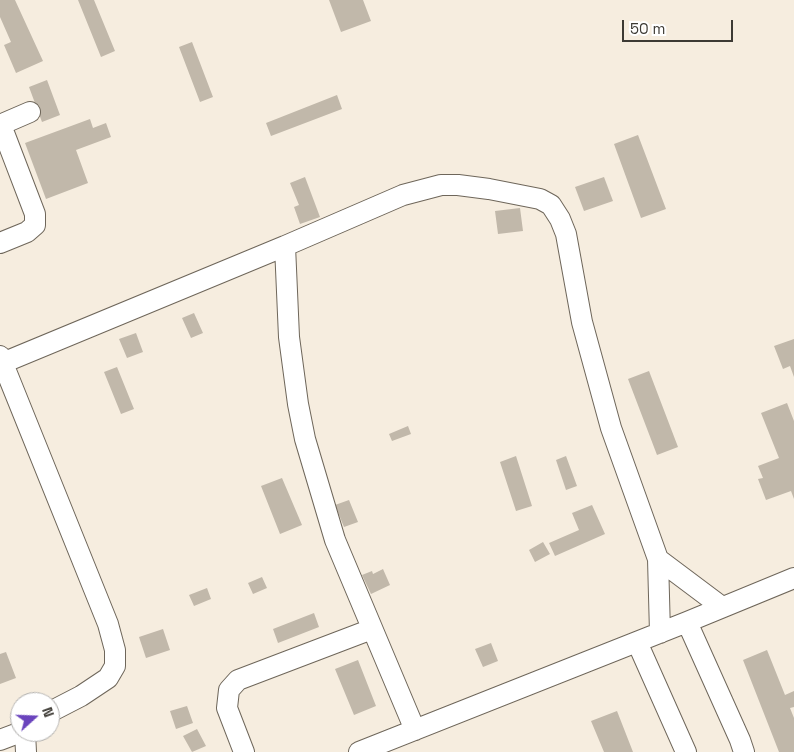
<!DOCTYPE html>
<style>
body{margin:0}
#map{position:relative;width:794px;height:752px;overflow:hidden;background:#f6eddf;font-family:"Space Grotesk",sans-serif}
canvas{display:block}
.north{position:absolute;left:10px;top:692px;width:50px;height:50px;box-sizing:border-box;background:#fff;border:1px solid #b1b0ae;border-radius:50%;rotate:70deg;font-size:14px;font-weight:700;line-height:20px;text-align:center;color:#3d3a34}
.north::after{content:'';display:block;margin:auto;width:18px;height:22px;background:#6a44bd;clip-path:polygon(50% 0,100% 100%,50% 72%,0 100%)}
.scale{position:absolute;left:622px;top:20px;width:111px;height:22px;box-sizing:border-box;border:2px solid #3d3a34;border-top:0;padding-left:6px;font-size:15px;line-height:18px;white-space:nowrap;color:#3d3a34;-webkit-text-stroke:4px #fff;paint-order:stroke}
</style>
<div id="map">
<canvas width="794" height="752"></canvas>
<div class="north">N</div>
<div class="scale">50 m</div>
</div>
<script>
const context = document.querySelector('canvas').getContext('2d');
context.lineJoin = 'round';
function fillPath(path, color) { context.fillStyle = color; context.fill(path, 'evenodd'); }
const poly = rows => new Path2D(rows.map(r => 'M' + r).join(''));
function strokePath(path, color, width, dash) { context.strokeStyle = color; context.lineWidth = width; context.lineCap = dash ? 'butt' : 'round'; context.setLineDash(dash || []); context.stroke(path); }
const building = poly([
 [0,0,15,0,43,61,16,73,4,45,11,42,0,17],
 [78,0,94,0,115,51,101,57],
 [329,0,363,0,371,21,341,32],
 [192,42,213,97,200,102,179,47],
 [47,80,60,115,42,122,29,87],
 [337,95,342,109,271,136,266,123],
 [90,119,93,128,106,123,111,137,76,150,88,183,46,199,25,143],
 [638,135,666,209,641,218,614,144],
 [305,177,320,217,300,224,294,207,299,205,290,183],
 [604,177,613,201,584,211,575,187],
 [520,208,523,231,498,234,495,211],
 [194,313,203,333,191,338,182,318],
 [136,333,143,352,127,358,119,339],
 [794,339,794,377,790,366,783,369,774,346],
 [117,367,134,409,121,414,104,372],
 [649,371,678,447,657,455,628,379],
 [787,403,794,421,794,499,791,491,766,500,758,479,763,478,758,466,779,458,761,413],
 [408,426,411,434,392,441,389,434],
 [516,456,532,506,516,511,500,462],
 [566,456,577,486,566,490,556,460],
 [282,478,302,525,280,534,261,486],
 [349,500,358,522,344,527,335,505],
 [592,505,605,534,555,556,549,543,579,530,572,513],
 [543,542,550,554,535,562,529,550],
 [383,569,390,585,371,594,362,575,372,571,373,574],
 [262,577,267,588,253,594,248,583],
 [207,588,211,599,194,606,189,595],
 [314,613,319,627,278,643,273,629],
 [163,629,170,650,146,658,139,637],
 [491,643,498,661,483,667,475,649],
 [767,650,785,695,794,691,794,707,790,708,794,718,794,752,779,752,743,660],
 [6,652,16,678,0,684,0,654],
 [358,660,376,706,354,715,335,669],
 [187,706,193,723,176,729,170,711],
 [617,711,633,752,604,752,591,721],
 [197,729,206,746,192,752,183,736]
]);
const minor = poly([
 [0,125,30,112],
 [0,243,27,232,35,225,35,214,1,125],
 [285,246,403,195,441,185,458,185,489,189,540,199,551,205,560,219,566,234,582,322,611,428,658,559,660,633],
 [0,356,108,624,115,650,115,666,108,678,81,696,50,712],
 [0,364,285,246,289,337,298,404,305,439,335,540,415,730],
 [658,559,722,607],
 [687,622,740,740,744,752],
 [637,642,686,752],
 [25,732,26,752],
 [0,740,21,732],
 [244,752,227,708,229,690,238,680,372,629],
 [359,752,687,622,794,578]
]);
fillPath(building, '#c1b8aa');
strokePath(minor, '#6e665a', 22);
strokePath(minor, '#fff', 20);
</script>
